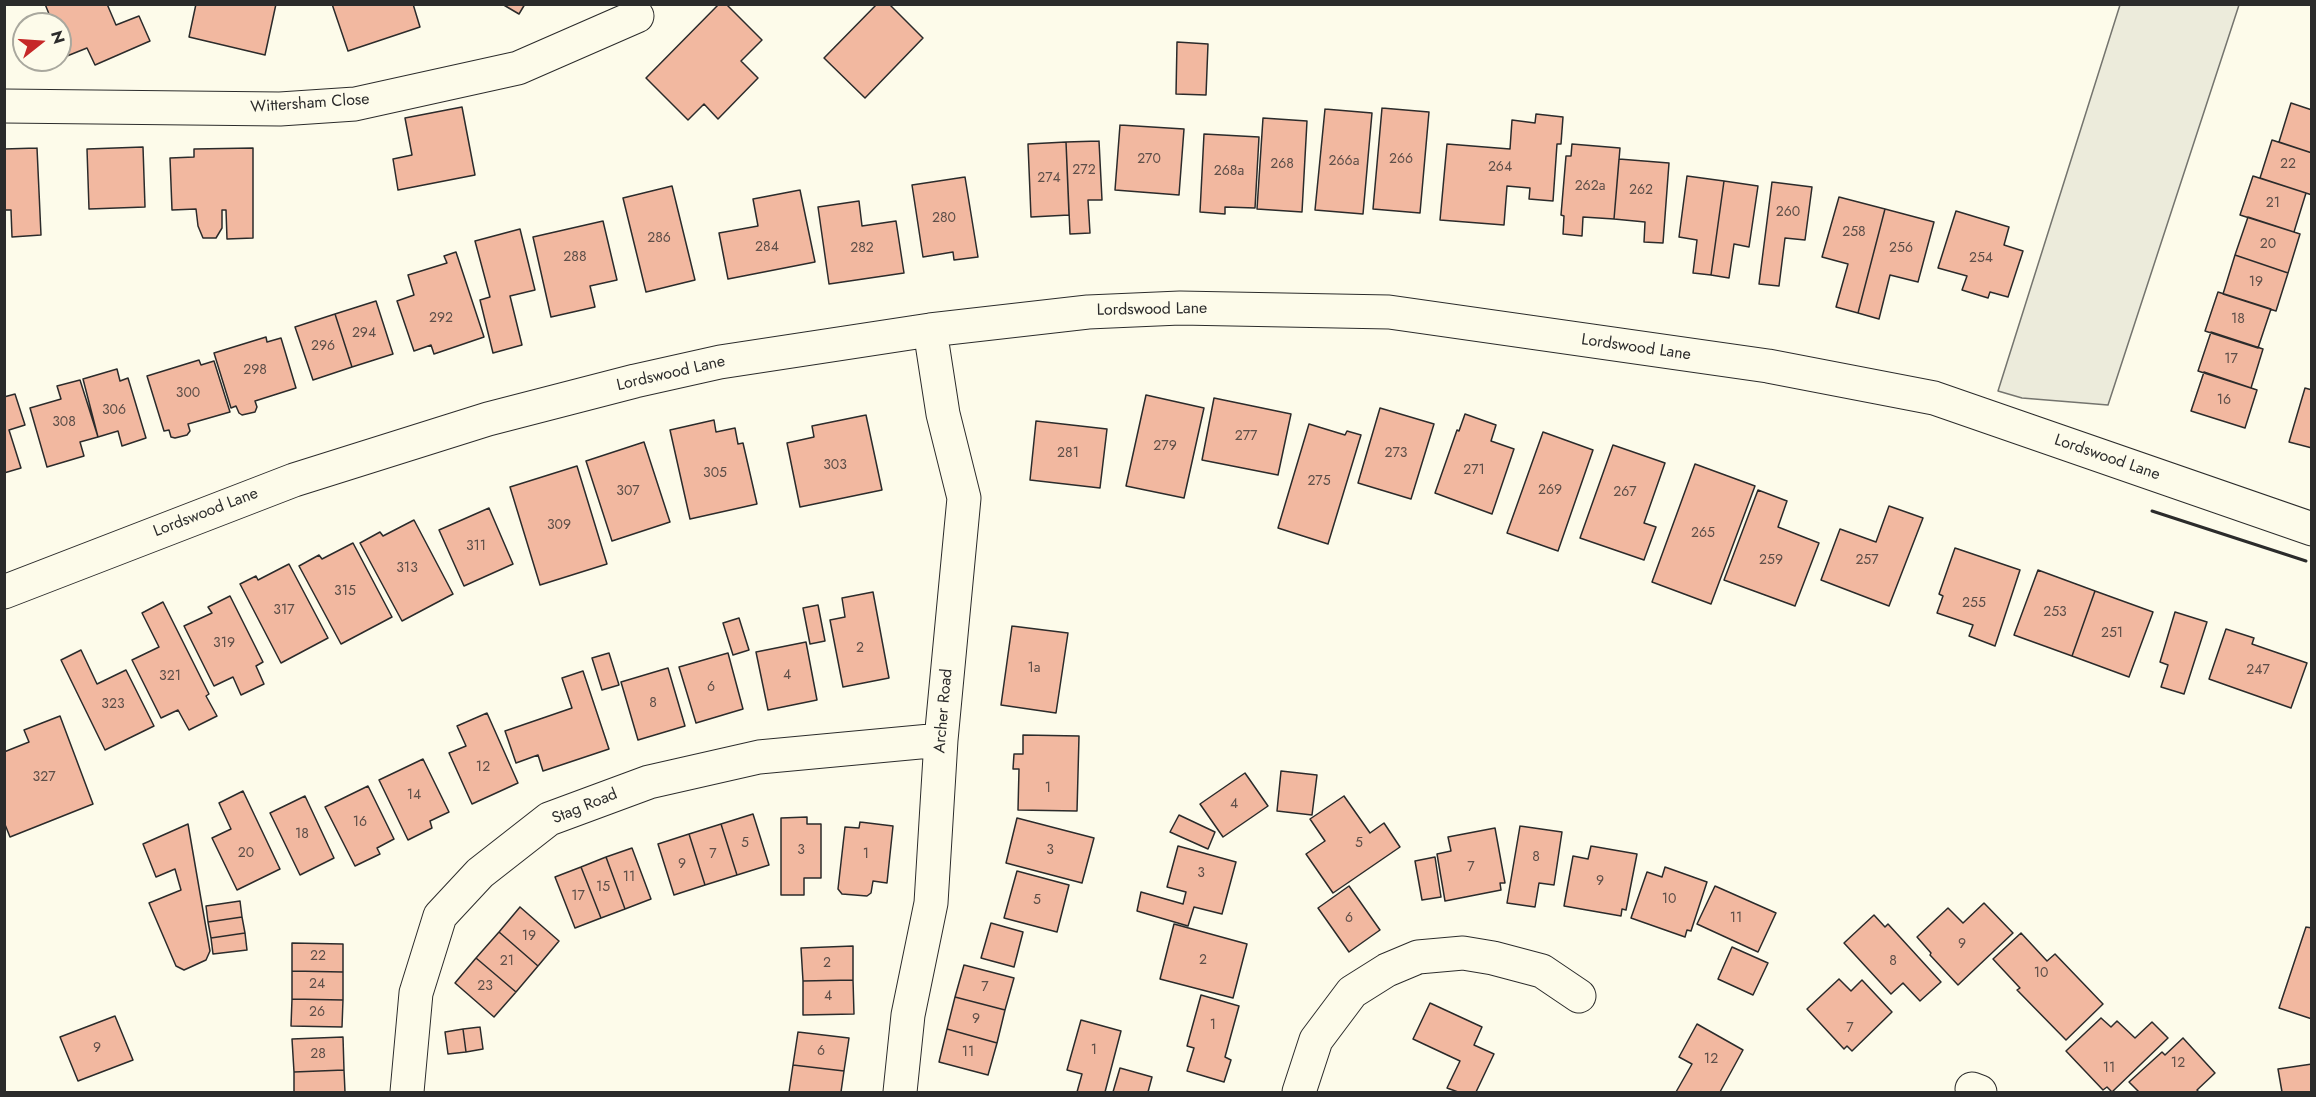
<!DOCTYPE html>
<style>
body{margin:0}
#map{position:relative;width:2316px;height:1097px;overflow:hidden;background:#fdfbea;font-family:Jost,sans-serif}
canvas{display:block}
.frame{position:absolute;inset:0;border:6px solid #2b2b2b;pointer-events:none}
.north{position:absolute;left:12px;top:12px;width:60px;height:60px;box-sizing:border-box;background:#fdfbea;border:2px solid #a9a89e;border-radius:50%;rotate:73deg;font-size:16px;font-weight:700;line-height:24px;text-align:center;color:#2b2b2b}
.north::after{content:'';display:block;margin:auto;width:21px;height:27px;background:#c62828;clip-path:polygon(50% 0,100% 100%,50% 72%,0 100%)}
</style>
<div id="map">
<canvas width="2316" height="1097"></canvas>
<div class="frame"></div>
<div class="north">N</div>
</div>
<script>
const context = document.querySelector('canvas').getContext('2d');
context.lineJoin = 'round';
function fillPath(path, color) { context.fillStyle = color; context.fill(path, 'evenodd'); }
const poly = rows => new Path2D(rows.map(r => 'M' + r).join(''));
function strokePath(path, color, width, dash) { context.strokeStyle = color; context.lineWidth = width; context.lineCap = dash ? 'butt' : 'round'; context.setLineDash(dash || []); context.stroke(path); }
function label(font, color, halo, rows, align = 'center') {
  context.font = font + ' Jost,sans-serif'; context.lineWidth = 4.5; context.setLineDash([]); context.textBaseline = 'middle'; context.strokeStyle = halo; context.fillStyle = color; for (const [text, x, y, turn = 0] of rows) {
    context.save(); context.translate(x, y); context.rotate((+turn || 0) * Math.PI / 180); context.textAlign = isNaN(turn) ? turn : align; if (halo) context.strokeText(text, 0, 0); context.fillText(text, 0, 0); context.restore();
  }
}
const green = poly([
 [2120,5,2239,5,2108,405,2022,398,1998,391,2120,5]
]);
const building = poly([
 [45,4,107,4,116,25,139,16,150,41,95,65,87,48,67,56,60,40,60,24,53,24,45,4],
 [196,4,276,4,265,55,189,37,196,4],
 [332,4,413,4,420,27,348,51,332,4],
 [502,4,525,4,519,14,502,4],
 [719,4,726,4,762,40,741,61,758,78,718,119,704,104,688,120,646,78,719,4],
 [877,4,889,4,923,38,865,98,824,58,877,4],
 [1177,42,1208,44,1206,95,1176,94,1177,42],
 [2291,103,2312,110,2312,153,2279,142,2291,103],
 [462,107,475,175,398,190,393,159,412,155,405,118,462,107],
 [1382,108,1429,112,1420,213,1373,209,1382,108],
 [1325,109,1372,113,1363,214,1315,210,1325,109],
 [1536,114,1563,117,1561,144,1557,144,1553,201,1529,199,1530,188,1507,186,1504,225,1440,220,1447,144,1510,149,1512,120,1535,123,1536,114],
 [1263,118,1307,121,1302,212,1257,209,1263,118],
 [1120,125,1184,129,1179,195,1115,190,1120,125],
 [1204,134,1259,137,1255,208,1225,207,1225,214,1200,212,1204,134],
 [2272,140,2312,153,2312,195,2260,178,2272,140],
 [1099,141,1102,200,1088,200,1090,233,1070,234,1066,142,1099,141],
 [1066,142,1069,215,1031,217,1028,144,1066,142],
 [1572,144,1620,148,1614,219,1583,217,1582,236,1563,234,1564,216,1561,215,1566,156,1571,156,1572,144],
 [143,147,145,207,89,209,87,149,143,147],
 [37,148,41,235,12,237,11,210,4,210,4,149,37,148],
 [253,148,253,238,227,239,226,210,222,210,222,228,216,238,203,238,198,226,196,209,172,210,170,158,194,157,194,149,253,148],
 [1619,159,1669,163,1663,243,1644,242,1645,222,1614,219,1619,159],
 [1687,176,1724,181,1711,275,1693,273,1697,240,1679,237,1687,176],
 [2253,176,2306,193,2294,232,2240,215,2253,176],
 [965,177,978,257,954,260,953,252,923,257,912,185,965,177],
 [1724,181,1758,186,1749,247,1734,244,1729,278,1711,275,1724,181],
 [1772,182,1812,187,1805,240,1785,238,1779,286,1759,284,1772,182],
 [672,186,695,280,646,292,623,198,672,186],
 [800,190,815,262,728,279,719,233,758,226,753,199,800,190],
 [1839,197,1885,209,1858,313,1836,307,1848,264,1822,257,1839,197],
 [859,201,862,226,896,221,904,273,829,284,818,207,859,201],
 [1885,209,1934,222,1918,282,1890,275,1879,319,1858,313,1885,209],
 [1956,211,2009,227,2004,245,2023,251,2008,297,1990,292,1988,298,1962,290,1967,276,1938,268,1956,211],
 [2248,217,2300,234,2288,273,2235,255,2248,217],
 [603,221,617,280,590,286,595,307,551,317,533,237,603,221],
 [520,229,535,290,510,296,522,345,493,353,480,300,490,297,475,241,520,229],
 [456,252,484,337,434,354,431,345,414,351,397,301,414,295,408,275,447,263,444,256,456,252],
 [2235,255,2288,273,2276,311,2223,294,2235,255],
 [2218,292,2271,309,2258,348,2205,331,2218,292],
 [376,301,393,354,352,367,335,314,376,301],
 [335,314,352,367,313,380,295,327,335,314],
 [2211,332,2263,349,2251,388,2198,371,2211,332],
 [266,337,267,342,281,338,296,388,255,401,257,407,255,412,242,415,239,413,236,406,231,408,214,353,266,337],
 [199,360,201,365,214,361,230,412,188,424,190,431,187,435,175,438,171,437,169,430,164,431,147,376,199,360],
 [117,369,120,381,128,378,146,438,122,446,118,431,98,437,83,379,117,369],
 [2204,372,2257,390,2245,428,2191,411,2204,372],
 [80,380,98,437,80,442,84,456,47,467,30,408,61,399,57,386,80,380],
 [2305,388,2312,390,2312,448,2289,442,2305,388],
 [15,394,25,425,9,430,21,468,4,473,4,397,15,394],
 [1146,395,1204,408,1184,498,1126,486,1146,395],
 [1214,398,1291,414,1278,475,1202,460,1214,398],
 [1380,408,1434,424,1411,499,1358,483,1380,408],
 [1465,414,1496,425,1491,441,1514,449,1492,514,1435,493,1457,430,1459,431,1465,414],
 [866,415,882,490,800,507,787,443,814,437,812,426,866,415],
 [714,420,716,432,735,428,738,444,743,443,757,504,690,519,670,430,714,420],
 [1036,421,1107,429,1100,488,1030,480,1036,421],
 [1309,424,1345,435,1347,431,1361,435,1328,544,1278,528,1309,424],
 [1543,432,1593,450,1558,551,1507,533,1543,432],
 [644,442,670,522,612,541,586,461,644,442],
 [1613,445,1665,463,1644,523,1656,527,1644,560,1580,538,1613,445],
 [1695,464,1755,486,1711,604,1652,582,1695,464],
 [577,466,607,564,540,585,510,487,577,466],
 [1758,490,1787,501,1778,527,1819,543,1795,606,1724,580,1758,490],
 [1889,506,1923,518,1889,606,1821,580,1840,529,1876,542,1889,506],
 [489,508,513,564,464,586,439,530,489,508],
 [414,520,453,594,402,621,360,543,380,532,383,536,414,520],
 [353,543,392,617,341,644,299,566,319,555,322,559,353,543],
 [1955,548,2020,570,1995,646,1969,636,1973,625,1937,613,1943,596,1939,594,1955,548],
 [289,564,328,638,281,663,240,584,256,576,258,580,289,564],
 [2038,570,2095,591,2072,656,2014,635,2038,570],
 [2095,591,2153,612,2129,677,2072,656,2095,591],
 [873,592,889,678,843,687,830,620,845,617,842,598,873,592],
 [230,596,263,662,256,666,264,684,241,695,233,677,214,686,184,626,212,613,208,607,230,596],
 [163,602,209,694,206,696,217,716,189,730,178,710,161,718,132,660,159,647,142,613,163,602],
 [818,605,825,641,810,644,803,608,818,605],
 [2175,612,2207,622,2184,694,2161,687,2168,665,2160,662,2175,612],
 [739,618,749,650,733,655,723,623,739,618],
 [1012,626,1068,633,1056,713,1001,705,1012,626],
 [2226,629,2254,638,2252,644,2307,663,2291,708,2209,679,2226,629],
 [806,642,817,700,768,710,756,652,806,642],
 [81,650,97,684,126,670,154,726,105,750,61,660,81,650],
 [609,653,619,685,602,690,592,658,609,653],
 [728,653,743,709,696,723,679,667,728,653],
 [668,668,685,726,638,740,621,682,668,668],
 [583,671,609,749,543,771,538,755,516,763,505,731,572,708,562,678,583,671],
 [487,713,518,783,472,804,449,753,466,746,457,726,487,713],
 [60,716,93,804,10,837,4,822,4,752,29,742,24,730,60,716],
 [1023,735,1079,736,1077,811,1018,810,1019,769,1013,769,1014,754,1023,754,1023,735],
 [423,759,449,812,430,821,432,828,408,840,379,780,423,759],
 [1281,771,1317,775,1312,815,1277,811,1281,771],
 [1245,773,1268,806,1223,837,1200,804,1245,773],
 [368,786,394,839,377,848,380,854,355,866,325,807,368,786],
 [243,791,280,869,237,890,212,838,231,829,219,803,243,791],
 [305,796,334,858,300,875,270,813,305,796],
 [1344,796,1370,833,1384,823,1400,847,1333,893,1306,854,1325,841,1310,819,1344,796],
 [753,814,769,865,737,875,721,824,753,814],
 [1179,815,1215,832,1208,849,1170,832,1179,815],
 [807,817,807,824,821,824,821,878,804,878,804,895,781,895,781,818,807,817],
 [1017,818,1094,838,1082,883,1006,863,1017,818],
 [860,822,893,826,887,883,873,881,871,893,867,896,842,894,838,889,845,827,859,828,860,822],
 [188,824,210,951,206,960,184,970,176,966,149,903,181,890,175,869,156,877,143,844,188,824],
 [721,824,737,875,705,885,689,834,721,824],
 [1520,826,1562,832,1554,885,1539,883,1535,907,1507,903,1520,826],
 [1495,828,1505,883,1500,883,1501,890,1445,901,1437,854,1451,851,1448,837,1495,828],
 [689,834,705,885,674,895,658,844,689,834],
 [1178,846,1236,862,1222,914,1194,907,1188,926,1137,911,1141,892,1183,904,1186,892,1167,887,1178,846],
 [1591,846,1637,854,1626,910,1622,909,1621,916,1564,906,1573,856,1588,859,1591,846],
 [632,848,651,899,625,909,606,857,632,848],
 [606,857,625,909,601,918,581,867,606,857],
 [1435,857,1441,897,1422,900,1415,861,1435,857],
 [581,867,601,918,575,928,555,877,581,867],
 [1665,867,1707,882,1691,931,1687,930,1685,937,1631,918,1647,872,1662,877,1665,867],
 [1017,871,1069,885,1057,932,1004,918,1017,871],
 [1349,886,1380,930,1349,952,1318,908,1349,886],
 [1715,886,1776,913,1758,952,1697,924,1715,886],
 [240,901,242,917,208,922,206,906,240,901],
 [1984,903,2013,933,1958,985,1930,955,1931,953,1917,937,1948,908,1963,923,1984,903],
 [520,907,559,941,538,966,499,932,520,907],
 [1874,915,1885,927,1888,924,1941,982,1920,1001,1903,983,1891,994,1844,943,1874,915],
 [242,917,245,933,211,938,208,922,242,917],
 [991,923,1023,932,1014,967,981,958,991,923],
 [1174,924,1247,944,1233,998,1160,979,1174,924],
 [2306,927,2312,928,2312,1019,2279,1008,2306,927],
 [499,932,538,966,516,992,476,958,499,932],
 [245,933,247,950,213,954,211,938,245,933],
 [2021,933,2047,961,2055,954,2103,1004,2066,1040,2017,990,2020,988,1993,959,2021,933],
 [292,943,343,944,343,972,292,971,292,943],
 [853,946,853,980,803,981,801,948,853,946],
 [1732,947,1768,963,1753,995,1718,979,1732,947],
 [476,958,516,992,494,1017,455,983,476,958],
 [964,965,1014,978,1005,1010,955,997,964,965],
 [292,971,343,972,343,1000,292,999,292,971],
 [1839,979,1851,991,1862,980,1892,1012,1852,1051,1847,1046,1844,1049,1807,1009,1839,979],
 [853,980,854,1014,803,1015,803,981,853,980],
 [1201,995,1239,1006,1225,1057,1231,1060,1224,1082,1187,1071,1194,1048,1187,1046,1201,995],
 [955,997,1005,1010,997,1043,947,1029,955,997],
 [292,999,343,1000,342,1027,291,1026,292,999],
 [1430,1003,1482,1027,1474,1045,1494,1054,1476,1092,1458,1092,1447,1088,1460,1061,1413,1039,1430,1003],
 [115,1016,133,1060,78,1081,60,1037,115,1016],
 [2101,1018,2111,1027,2117,1021,2135,1038,2152,1022,2168,1038,2112,1092,2107,1087,2103,1090,2066,1051,2101,1018],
 [1081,1020,1121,1031,1105,1092,1077,1092,1082,1074,1067,1070,1081,1020],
 [1697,1024,1743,1050,1720,1092,1676,1092,1692,1064,1679,1057,1697,1024],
 [480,1027,483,1049,466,1052,463,1029,480,1027],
 [463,1029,466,1052,448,1054,445,1032,463,1029],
 [947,1029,997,1043,988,1075,939,1062,947,1029],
 [798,1032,849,1038,844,1071,793,1065,798,1032],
 [343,1037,344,1070,294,1072,292,1039,343,1037],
 [2183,1038,2215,1073,2197,1090,2199,1092,2139,1092,2129,1082,2162,1052,2165,1055,2183,1038],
 [2312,1064,2312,1092,2282,1092,2278,1069,2312,1064],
 [793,1065,844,1071,841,1092,789,1092,793,1065],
 [1120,1068,1152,1077,1148,1092,1113,1092,1120,1068],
 [344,1070,345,1092,294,1092,294,1072,344,1070]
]);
const minor = poly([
 [4,106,280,109,355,104,518,68,637,16],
 [4,592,294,480,488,419,635,381,720,362,930,330,1088,312,1180,308,1389,312,1768,366,1934,398,2312,529],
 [1972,1089,1980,1092],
 [407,1092,416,993,440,916,480,873,549,819,649,782,759,757,941,740],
 [900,1092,908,1015,931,903,941,740,964,498,943,414,930,330],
 [1299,1092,1316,1040,1352,992,1387,970,1418,957,1463,953,1493,958,1542,971,1579,996]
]);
const wall = poly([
 [2152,511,2306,561]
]);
const numberNames = [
 ["270",1149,160],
 ["266",1401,160],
 ["266a",1344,162],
 ["268",1282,165],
 ["22",2288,165],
 ["264",1500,168],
 ["272",1084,171],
 ["268a",1229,172],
 ["274",1049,179],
 ["262a",1590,187],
 ["262",1641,191],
 ["21",2273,204],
 ["260",1788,213],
 ["280",944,219],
 ["258",1854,233],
 ["286",659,239],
 ["20",2268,245],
 ["284",767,248],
 ["282",862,249],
 ["256",1901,249],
 ["288",575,258],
 ["254",1981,259],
 ["19",2256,283],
 ["292",441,319],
 ["18",2238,320],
 ["294",364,334],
 ["296",323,347],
 ["17",2231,360],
 ["298",255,371],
 ["300",188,394],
 ["16",2224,401],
 ["306",114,411],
 ["308",64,423],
 ["277",1246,437],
 ["279",1165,447],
 ["281",1068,454],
 ["273",1396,454],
 ["303",835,466],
 ["271",1474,471],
 ["305",715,474],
 ["275",1319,482],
 ["269",1550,491],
 ["307",628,492],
 ["267",1625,493],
 ["309",559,526],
 ["265",1703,534],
 ["311",476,547],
 ["259",1771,561],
 ["257",1867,561],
 ["313",407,569],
 ["315",345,592],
 ["255",1974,604],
 ["317",284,611],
 ["253",2055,613],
 ["251",2112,634],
 ["319",224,644],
 ["2",860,649],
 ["1a",1034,669],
 ["247",2258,671],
 ["4",787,676],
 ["321",170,677],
 ["6",711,688],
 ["8",653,704],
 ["323",113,705],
 ["12",483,768],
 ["327",44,778],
 ["1",1048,789],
 ["14",414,796],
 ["4",1234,805],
 ["16",360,823],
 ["18",302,835],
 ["5",745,844],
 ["5",1359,844],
 ["3",801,851],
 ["3",1050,851],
 ["20",246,854],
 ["7",713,855],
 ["1",866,855],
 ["8",1536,858],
 ["9",682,865],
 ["7",1471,868],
 ["3",1201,874],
 ["11",629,878],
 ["9",1600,882],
 ["15",603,888],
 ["17",578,897],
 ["10",1669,900],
 ["5",1037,901],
 ["6",1349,919],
 ["11",1736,919],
 ["19",529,937],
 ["9",1962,945],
 ["22",318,957],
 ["2",1203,961],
 ["21",507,962],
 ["8",1893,962],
 ["2",827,964],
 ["10",2041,974],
 ["24",317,985],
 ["23",485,987],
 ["7",985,988],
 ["4",828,997],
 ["26",317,1013],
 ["9",976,1020],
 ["1",1213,1026],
 ["7",1850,1029],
 ["9",97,1049],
 ["1",1094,1051],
 ["6",821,1052],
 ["11",968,1053],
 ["28",318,1055],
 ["12",1711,1060],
 ["12",2178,1064],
 ["11",2109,1069]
];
const streetNames = [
 ["Wittersham Close",310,104,-4],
 ["Lordswood Lane",1152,310,-1],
 ["Lordswood Lane",1636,348,8],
 ["Lordswood Lane",671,374,-13],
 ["Lordswood Lane",2107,458,19],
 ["Lordswood Lane",206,513,-21],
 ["Archer Road",944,711,-85],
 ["Stag Road",585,807,-22]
];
fillPath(green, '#ecebdb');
strokePath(green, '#74746e', 1.5);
fillPath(building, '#f2b8a0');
strokePath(building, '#2b2b2b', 1.5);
strokePath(minor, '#2b2b2b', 35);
strokePath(minor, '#fdfbea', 33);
strokePath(wall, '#2b2b2b', 3);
label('14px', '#5d4e48', null, numberNames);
label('16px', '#2b2b2b', '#fdfbea', streetNames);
</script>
